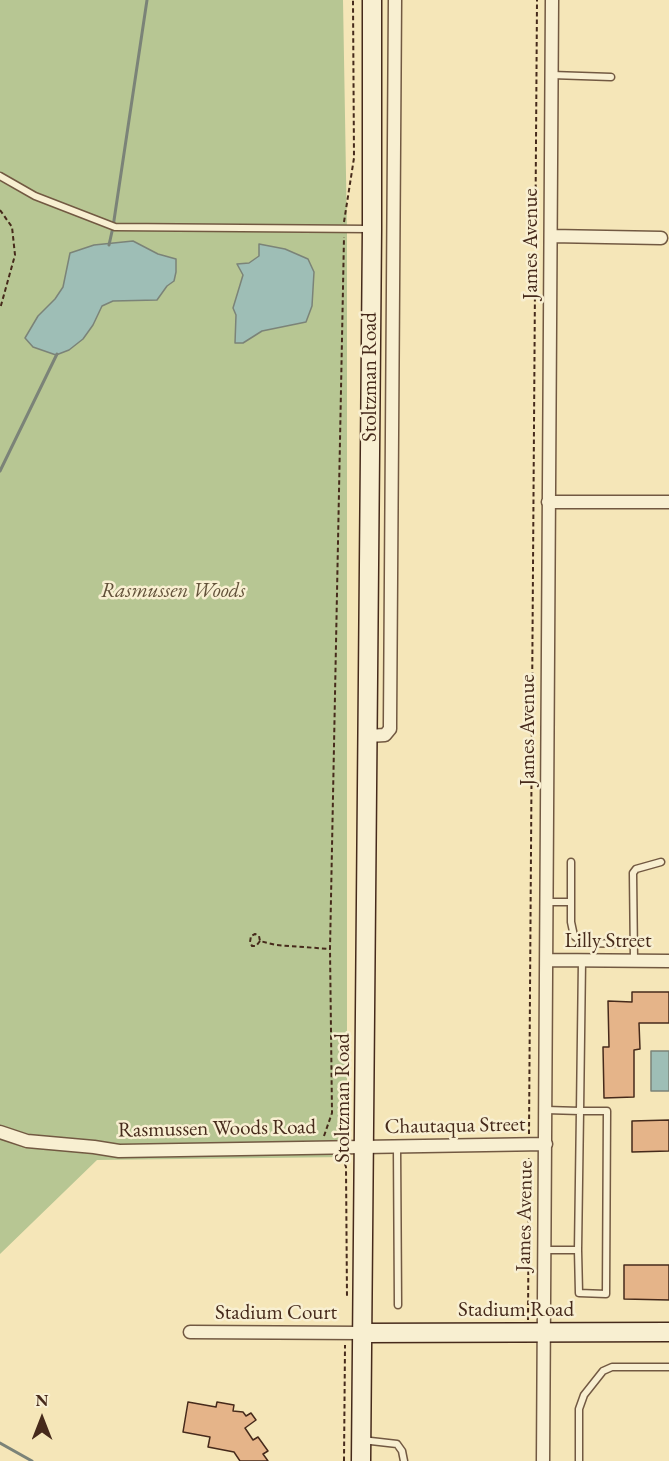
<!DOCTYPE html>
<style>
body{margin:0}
#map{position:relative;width:669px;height:1461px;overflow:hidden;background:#f5e6b8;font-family:"EB Garamond",serif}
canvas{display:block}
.north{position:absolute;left:12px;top:1389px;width:60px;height:60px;-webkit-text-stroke:4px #f8efd1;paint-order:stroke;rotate:0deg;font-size:16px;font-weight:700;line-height:24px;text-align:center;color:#462a1b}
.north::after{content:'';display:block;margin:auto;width:21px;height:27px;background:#462a1b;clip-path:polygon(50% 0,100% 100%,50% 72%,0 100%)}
</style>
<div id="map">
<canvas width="669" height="1461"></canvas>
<div class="north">N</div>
</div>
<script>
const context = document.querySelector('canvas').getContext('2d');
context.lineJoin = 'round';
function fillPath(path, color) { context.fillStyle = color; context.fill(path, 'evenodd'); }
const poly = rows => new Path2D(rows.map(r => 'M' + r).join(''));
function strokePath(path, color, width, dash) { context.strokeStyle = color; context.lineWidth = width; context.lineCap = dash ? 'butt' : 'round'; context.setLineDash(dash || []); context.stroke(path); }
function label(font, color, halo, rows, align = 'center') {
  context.font = font + ' "EB Garamond",serif'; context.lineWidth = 5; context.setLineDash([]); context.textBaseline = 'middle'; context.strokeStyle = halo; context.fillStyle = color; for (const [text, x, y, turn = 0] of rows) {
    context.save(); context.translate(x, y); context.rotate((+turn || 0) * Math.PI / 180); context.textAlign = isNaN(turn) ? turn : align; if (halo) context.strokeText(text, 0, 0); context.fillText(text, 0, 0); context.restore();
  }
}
const green = poly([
 [0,0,343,0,347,233,347,1157,97,1160,0,1254]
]);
const water = poly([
 [133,241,158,254,176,259,176,272,174,281,167,286,157,300,113,301,102,306,93,325,83,339,69,350,56,355,33,347,25,338,38,316,55,299,63,287,70,253,94,245,133,241],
 [259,244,285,249,308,259,314,272,312,306,306,322,262,331,243,343,235,343,236,315,233,308,243,275,237,264,249,263,259,256,259,244],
 [651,1051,669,1051,669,1091,651,1091,651,1051]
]);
const stream = poly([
 [109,245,113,227,147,0],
 [0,471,57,354],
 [0,1443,32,1461]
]);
const building = poly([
 [632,992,669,992,669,1023,639,1023,640,1049,634,1050,634,1097,604,1098,603,1047,609,1047,608,1001,632,1002,632,992],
 [669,1120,669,1151,632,1152,632,1121,669,1120],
 [624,1265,669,1265,669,1300,624,1299,624,1265],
 [188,1402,216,1407,217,1402,234,1405,233,1411,243,1412,246,1416,251,1413,256,1420,245,1428,253,1440,258,1437,268,1451,263,1454,268,1461,240,1461,234,1452,208,1447,210,1437,183,1432,188,1402]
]);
const path = poly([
 [0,210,12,227,15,255,0,309],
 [344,222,354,158,353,0],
 [260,941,256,946,252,946,250,942,251,936,255,934,259,936,260,941,276,945,330,949,344,237],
 [529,1134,537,0],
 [324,1136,332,1113,330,949],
 [342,1157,346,1167,347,1298],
 [528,1320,529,1155],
 [344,1461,345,1345]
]);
const lane = poly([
 [552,75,611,77],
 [0,176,35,196,115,227,369,229],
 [571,862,571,922,574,936,583,943,634,944],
 [547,902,571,902],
 [634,960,633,873,636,869,661,862],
 [546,1110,580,1111,607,1111,606,1294,579,1293,578,1250,580,1111,582,961],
 [397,1147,398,1305],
 [545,1250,578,1250],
 [362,1440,397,1444,402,1451,404,1461],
 [579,1461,579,1409,584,1395,603,1371,612,1367,669,1367]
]);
const street = poly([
 [551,236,661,238],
 [548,502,669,502],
 [368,736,385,735,390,729,390,722,395,0],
 [547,960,669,961],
 [0,1132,27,1141,94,1147,119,1151,546,1144],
 [190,1332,363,1333],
 [543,1461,552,0]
]);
const secondary = poly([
 [363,1333,669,1332],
 [361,1461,372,229,372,0]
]);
const streetNames = [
 ["James Avenue",531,244,-90],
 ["Stoltzman Road",370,377,-90],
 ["James Avenue",528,730,-90],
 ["Lilly Street",608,941],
 ["Stoltzman Road",343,1098,-90],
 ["Chautaqua Street",455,1126,-1],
 ["Rasmussen Woods Road",217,1129,-1],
 ["James Avenue",525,1216,-89],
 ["Stadium Road",516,1310],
 ["Stadium Court",276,1313]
];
const parkNames = [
 ["Rasmussen Woods",173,591]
];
fillPath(green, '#b7c693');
fillPath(water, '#9ebeb6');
strokePath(water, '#7b8378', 1.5);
strokePath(stream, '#7b8378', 3);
fillPath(building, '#e5b489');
strokePath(building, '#462a1b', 1.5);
strokePath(lane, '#725942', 9);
strokePath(street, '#725942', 15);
strokePath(secondary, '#462a1b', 21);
strokePath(path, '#462a1b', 2, [4.5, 3]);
strokePath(lane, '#f8efd1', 6);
strokePath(street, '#f8efd1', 12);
strokePath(secondary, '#f8efd1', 18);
label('21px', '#462a1b', '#f8efd1', streetNames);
label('italic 21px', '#625139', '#f8efd1', parkNames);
</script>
